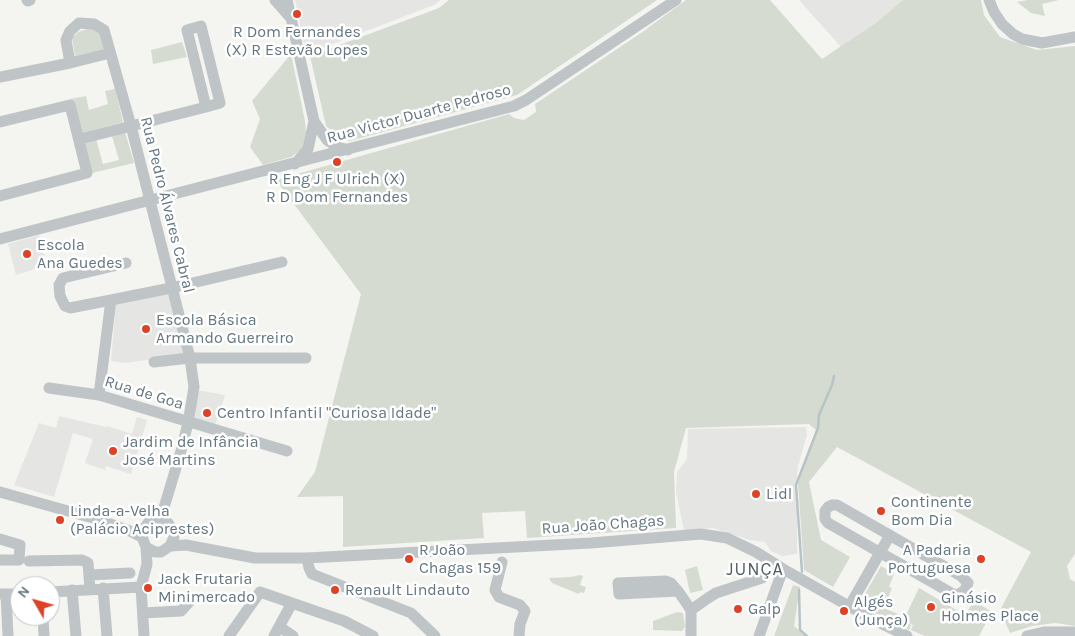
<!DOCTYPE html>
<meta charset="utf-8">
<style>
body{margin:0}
#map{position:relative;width:1075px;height:636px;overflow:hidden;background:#f4f4f0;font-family:Karla,sans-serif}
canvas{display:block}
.north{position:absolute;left:10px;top:576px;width:50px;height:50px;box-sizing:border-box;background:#fff;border:1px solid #c1c8cc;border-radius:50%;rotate:308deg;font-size:14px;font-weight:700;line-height:20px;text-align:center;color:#647680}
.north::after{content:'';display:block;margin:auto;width:18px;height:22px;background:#dd4227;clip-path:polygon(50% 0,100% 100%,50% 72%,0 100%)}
</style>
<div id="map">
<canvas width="1075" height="636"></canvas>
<div class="north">N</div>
</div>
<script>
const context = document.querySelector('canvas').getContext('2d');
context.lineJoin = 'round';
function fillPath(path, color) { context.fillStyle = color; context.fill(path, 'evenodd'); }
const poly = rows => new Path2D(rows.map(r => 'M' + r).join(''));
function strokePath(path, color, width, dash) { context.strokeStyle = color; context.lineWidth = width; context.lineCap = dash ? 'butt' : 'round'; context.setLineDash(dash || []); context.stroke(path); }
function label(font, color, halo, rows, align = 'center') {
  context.font = font + ' Karla,sans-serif'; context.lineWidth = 5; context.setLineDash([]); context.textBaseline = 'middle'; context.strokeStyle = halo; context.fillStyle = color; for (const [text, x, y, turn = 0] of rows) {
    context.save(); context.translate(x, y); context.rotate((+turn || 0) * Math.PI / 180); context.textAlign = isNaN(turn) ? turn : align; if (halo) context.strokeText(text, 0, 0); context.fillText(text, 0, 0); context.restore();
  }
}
const built = poly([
 [295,0,441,0,434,5,306,54],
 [799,0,903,0,885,16,841,47],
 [39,235,47,265,16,275,8,244],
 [168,293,184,355,125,363,111,361,116,302],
 [197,390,225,395,215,426,195,420],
 [59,416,106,427,107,426,132,434,137,417,147,420,131,474,106,466,105,470,85,463,93,439,73,433,54,497,14,485,39,423,56,428],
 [806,427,807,435,798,466,797,478,797,554,782,556,771,551,765,542,750,540,713,528,684,531,676,492,677,472,687,459,688,429]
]);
const green = poly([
 [449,0,657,0,517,95,350,141,340,138,326,126,310,56,439,8],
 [686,0,770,0,822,59,877,22,903,0,981,0,984,15,1000,37,1037,50,1075,46,1075,554,1067,566,1070,579,1075,582,1075,626,1055,623,1032,626,1010,633,1000,610,1031,552,837,447,809,482,821,540,850,557,833,587,804,570,798,483,816,430,809,424,686,428,674,472,676,528,527,538,525,511,482,513,484,538,343,547,343,496,297,497,315,472,361,294,276,180,509,114,514,118,524,120,536,112,535,104,641,33],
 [1028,0,1059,0,1042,4,1045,16,1031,13,1017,2],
 [87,29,93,29,100,34,104,49,75,56,72,38,78,32],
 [182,42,187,57,153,64,151,50],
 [291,54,305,121,306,132,305,144,300,151,291,157,263,165,250,147,260,119,252,101],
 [115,89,123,122,82,133,70,99,86,96,89,110,108,104,105,91],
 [125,132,134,163,92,173,82,142,96,139,103,164,119,160,112,136],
 [697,566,703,590,690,593,685,570],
 [881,566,894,574,889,587,892,588,884,608,905,617,919,588,965,615,974,601,992,612,979,636,925,636,911,630,913,625,904,620,911,625,909,630,871,611,865,604,863,598,865,594],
 [580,575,583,576,580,585,586,587,584,593,580,592,579,594,552,583,549,578,571,577],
 [793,585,800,587,794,626,806,636,774,636],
 [677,612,683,613,685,627,682,631,653,630,653,621]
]);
const stream = poly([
 [802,572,796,485,818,428,819,415,832,385,834,376],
 [799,590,800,630,807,636]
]);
const minor = poly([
 [27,0,28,1,30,0],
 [275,0,290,17],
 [287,0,314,121,327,140,338,147,348,150],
 [989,0,994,12,1002,24,1013,34,1022,39,1042,43,1075,37],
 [70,63,66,40,70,31,79,23,94,24,104,30,131,126,190,358,194,387,188,423,181,451,163,511,148,523,142,532,142,537,146,547,155,552,161,552,170,546,174,537,173,531,168,523,158,520,153,521],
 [0,77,70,63,110,53],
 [0,122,70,105,87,173,0,196],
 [80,139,131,126,206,107,220,103,201,26,187,30,206,107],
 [295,164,308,149,314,121],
 [0,239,514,106,526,100,676,0],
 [126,263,63,278,59,285,60,296,65,306,70,308,111,300,171,288,282,262],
 [154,362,190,358,306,358],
 [49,388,99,395,287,451],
 [99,395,111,300],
 [0,492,93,518,130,531,142,537],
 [832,505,837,505,961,576,968,583,965,590,958,595,953,594,828,523,825,519,825,511,828,507,832,505],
 [0,539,20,545,19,560,0,560],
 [170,546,186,545,255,558,307,558,591,543,701,534,727,538,756,552,783,569,870,618,907,636],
 [307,558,309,568,312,574,411,613,435,636],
 [29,561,82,560,88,563,90,589],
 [502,562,495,590,499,597,520,605,525,611,520,624,519,636],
 [90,575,130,573],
 [103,588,107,636],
 [72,590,76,636],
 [678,591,671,583,666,581,618,583,619,594,678,591,691,610],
 [50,592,141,587],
 [0,594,20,594],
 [6,594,8,636],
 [849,607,890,535],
 [143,613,181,611,190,601],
 [43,616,44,636],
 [280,627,293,636],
 [144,636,141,587,147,564,146,547],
 [229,636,260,592,344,621,373,636],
 [274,636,292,603],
 [691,636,691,610,708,598,716,593,762,578],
 [759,636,783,569],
 [1027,636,1044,632,1075,632]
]);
const markers = [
 [297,14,5,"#dd4227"],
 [337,162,5,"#dd4227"],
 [27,254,5,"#dd4227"],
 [146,329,5,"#dd4227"],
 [207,413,5,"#dd4227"],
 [113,451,5,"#dd4227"],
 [756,494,5,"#dd4227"],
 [881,511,5,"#dd4227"],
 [60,520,5,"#dd4227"],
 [409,559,5,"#dd4227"],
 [981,559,5,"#dd4227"],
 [148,588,5,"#dd4227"],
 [335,590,5,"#dd4227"],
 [931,607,5,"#dd4227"],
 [738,609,5,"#dd4227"],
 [844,611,5,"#dd4227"]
];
const poiNames = [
 ["R Dom Fernandes",297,32,"center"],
 ["(X) R Estevão Lopes",297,50,"center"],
 ["R Eng J F Ulrich (X)",337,179,"center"],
 ["R D Dom Fernandes",337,197,"center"],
 ["Escola",37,245],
 ["Ana Guedes",37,263],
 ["Escola Básica",156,320],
 ["Armando Guerreiro",156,338],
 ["Centro Infantil \"Curiosa Idade\"",217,413],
 ["Jardim de Infância",123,442],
 ["José Martins",123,460],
 ["Lidl",766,494],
 ["Continente",891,502],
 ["Bom Dia",891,520],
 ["Linda-a-Velha",70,511],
 ["(Palácio Aciprestes)",70,529],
 ["R João",419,550],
 ["Chagas 159",419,568],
 ["A Padaria",971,550,"right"],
 ["Portuguesa",971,568,"right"],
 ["Jack Frutaria",158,579],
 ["Minimercado",158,597],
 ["Renault Lindauto",345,590],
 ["Ginásio",941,598],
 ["Holmes Place",941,616],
 ["Algés",854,602],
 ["(Junça)",854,620],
 ["Galp",748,609]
];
const streetNames = [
 ["Rua Victor Duarte Pedroso",419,114,-15],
 ["Rua Pedro Álvares Cabral",167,205,76],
 ["Rua de Goa",144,393,17],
 ["Rua João Chagas",603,525,-4]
];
const neighbourhoodNames = [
 ["JUNÇA",755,570]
];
fillPath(built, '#e5e5e4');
fillPath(green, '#d6dbd1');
strokePath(stream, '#b7c4c7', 2.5);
strokePath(minor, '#bfc4c6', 11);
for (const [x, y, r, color] of markers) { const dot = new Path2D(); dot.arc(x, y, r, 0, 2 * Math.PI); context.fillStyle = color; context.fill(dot); strokePath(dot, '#fff', 2); }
label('16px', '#647680', '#fff', poiNames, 'left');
label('16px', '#647680', '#fff', streetNames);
context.letterSpacing = '1px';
label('18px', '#525f66', '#fff', neighbourhoodNames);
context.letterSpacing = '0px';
</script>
